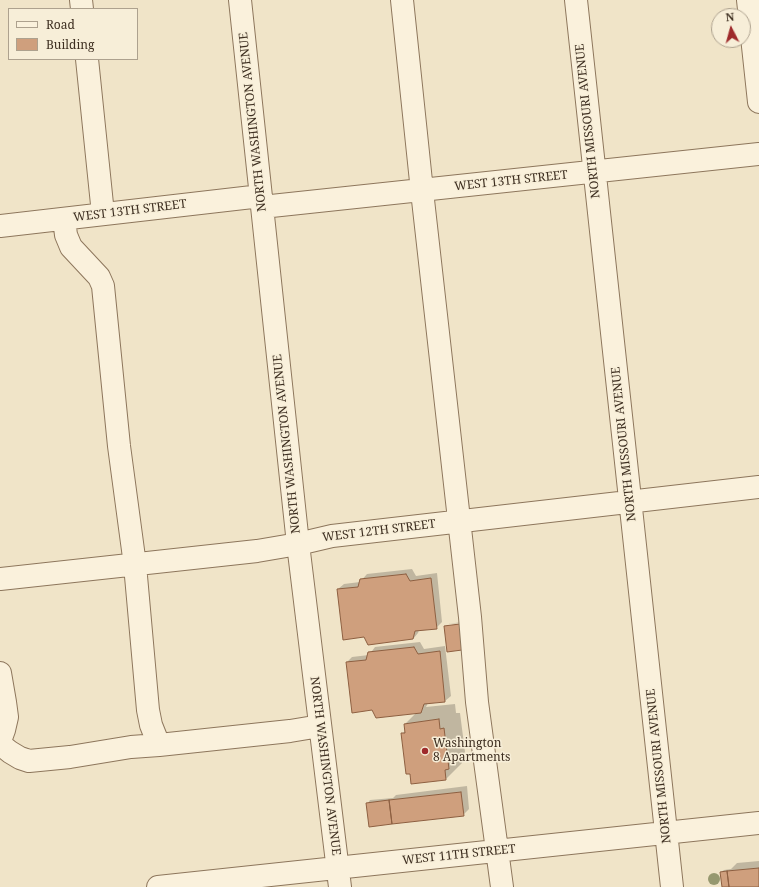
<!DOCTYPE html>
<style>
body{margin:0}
#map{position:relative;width:759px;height:887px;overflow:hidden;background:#f0e4c8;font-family:"Noto Serif",serif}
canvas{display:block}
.legend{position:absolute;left:8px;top:8px;width:130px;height:52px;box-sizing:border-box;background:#f7eed8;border:1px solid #ada18e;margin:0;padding:5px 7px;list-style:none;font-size:12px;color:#3d2e20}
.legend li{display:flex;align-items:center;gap:8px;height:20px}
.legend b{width:20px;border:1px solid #ada18e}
.north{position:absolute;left:711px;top:8px;width:40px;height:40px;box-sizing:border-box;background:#f7eed8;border:1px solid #ada18e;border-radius:50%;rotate:354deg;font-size:11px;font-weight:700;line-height:16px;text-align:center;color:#3d2e20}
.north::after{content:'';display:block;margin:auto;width:14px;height:18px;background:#9e2a2b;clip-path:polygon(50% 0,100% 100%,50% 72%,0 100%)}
</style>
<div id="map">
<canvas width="759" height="887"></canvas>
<ul class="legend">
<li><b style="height:5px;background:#faf1dc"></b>Road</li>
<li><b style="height:11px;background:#cf9f7d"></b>Building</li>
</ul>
<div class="north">N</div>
</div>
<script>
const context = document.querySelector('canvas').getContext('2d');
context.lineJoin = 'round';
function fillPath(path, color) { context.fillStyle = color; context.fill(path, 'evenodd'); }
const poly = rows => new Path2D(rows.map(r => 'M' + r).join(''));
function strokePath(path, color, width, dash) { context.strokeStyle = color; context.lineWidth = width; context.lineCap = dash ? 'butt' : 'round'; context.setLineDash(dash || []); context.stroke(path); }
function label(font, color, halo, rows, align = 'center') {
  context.font = font + ' "Noto Serif",serif'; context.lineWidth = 3; context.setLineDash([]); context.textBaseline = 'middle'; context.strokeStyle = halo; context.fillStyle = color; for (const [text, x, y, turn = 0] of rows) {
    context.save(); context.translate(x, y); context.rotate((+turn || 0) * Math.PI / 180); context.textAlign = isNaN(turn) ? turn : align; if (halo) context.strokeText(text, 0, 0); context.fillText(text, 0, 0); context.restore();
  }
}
const shadow = poly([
 [412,569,416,576,437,573,442,622,436,628,419,630,418,633,413,639,338,589,344,584,360,582,367,574],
 [462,622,462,623,447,624,448,624],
 [420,642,424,649,445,646,451,696,445,701,428,703,426,707,455,704,456,713,460,713,465,752,461,756,462,763,446,779,402,734,406,730,405,724,417,712,347,662,352,657,369,655,375,647],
 [467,786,469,809,463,815,368,803,370,800,393,798,396,795],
 [759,861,759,887,723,887,721,872,724,870,731,869,737,863]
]);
const building = poly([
 [406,574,410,581,431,578,437,629,415,631,413,639,368,645,364,637,343,640,337,589,358,587,360,579,406,574],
 [460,624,462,650,447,652,444,626,460,624],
 [414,647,418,654,440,651,445,702,424,704,421,713,376,718,372,710,352,713,346,662,366,660,368,652,414,647],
 [439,719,440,729,444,728,449,769,445,770,446,780,411,784,410,774,406,774,401,733,405,733,404,724,439,719],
 [461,792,464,816,392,824,389,800,461,792],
 [389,800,392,824,369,827,366,803,389,800],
 [759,868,759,887,729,887,727,871,759,868],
 [727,871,729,887,722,887,720,872,727,871]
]);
const minor = poly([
 [81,0,82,9],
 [240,0,298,544,340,887],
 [402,0,422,191,470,617,477,702,502,887],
 [576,0,672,887],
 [748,0,759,102],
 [87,59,103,214],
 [262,207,759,154],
 [64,219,66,235,71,247,99,277,103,286,119,446,135,565,148,710,151,725,159,745],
 [0,226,261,196],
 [0,579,257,551,298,544,332,536,759,487],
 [0,673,5,702,7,717,4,730,0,741],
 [0,744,10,752,20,758,29,761,70,757,131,747,159,745,290,731,320,726],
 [158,887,759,823]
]);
const trees = [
 [714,879]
];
const markers = [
 [425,751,4,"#9e2a2b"]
];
const streetNames = [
 ["NORTH MISSOURI AVENUE",588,121,-96],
 ["NORTH WASHINGTON AVENUE",253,122,-96],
 ["WEST 13TH STREET",511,181,-6],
 ["WEST 13TH STREET",130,211,-7],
 ["NORTH WASHINGTON AVENUE",287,444,-96],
 ["NORTH MISSOURI AVENUE",624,444,-96],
 ["WEST 12TH STREET",379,531,-7],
 ["NORTH WASHINGTON AVENUE",325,766,83],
 ["NORTH MISSOURI AVENUE",659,766,-96],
 ["WEST 11TH STREET",459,855,-6]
];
const poiNames = [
 ["Washington",433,744],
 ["8 Apartments",433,758]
];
fillPath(shadow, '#0003');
fillPath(building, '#cf9f7d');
strokePath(building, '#8d5f41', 1);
strokePath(minor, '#8d765c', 24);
strokePath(minor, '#faf1dc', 22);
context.fillStyle = '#96986f';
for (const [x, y] of trees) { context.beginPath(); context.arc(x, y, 6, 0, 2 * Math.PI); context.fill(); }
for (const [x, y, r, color] of markers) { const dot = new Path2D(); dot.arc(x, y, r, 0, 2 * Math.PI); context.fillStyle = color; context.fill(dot); strokePath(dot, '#f7eed8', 1.5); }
label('12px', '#3d2e20', '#f7eed8', streetNames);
label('12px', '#3d2e20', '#f7eed8', poiNames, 'left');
</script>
